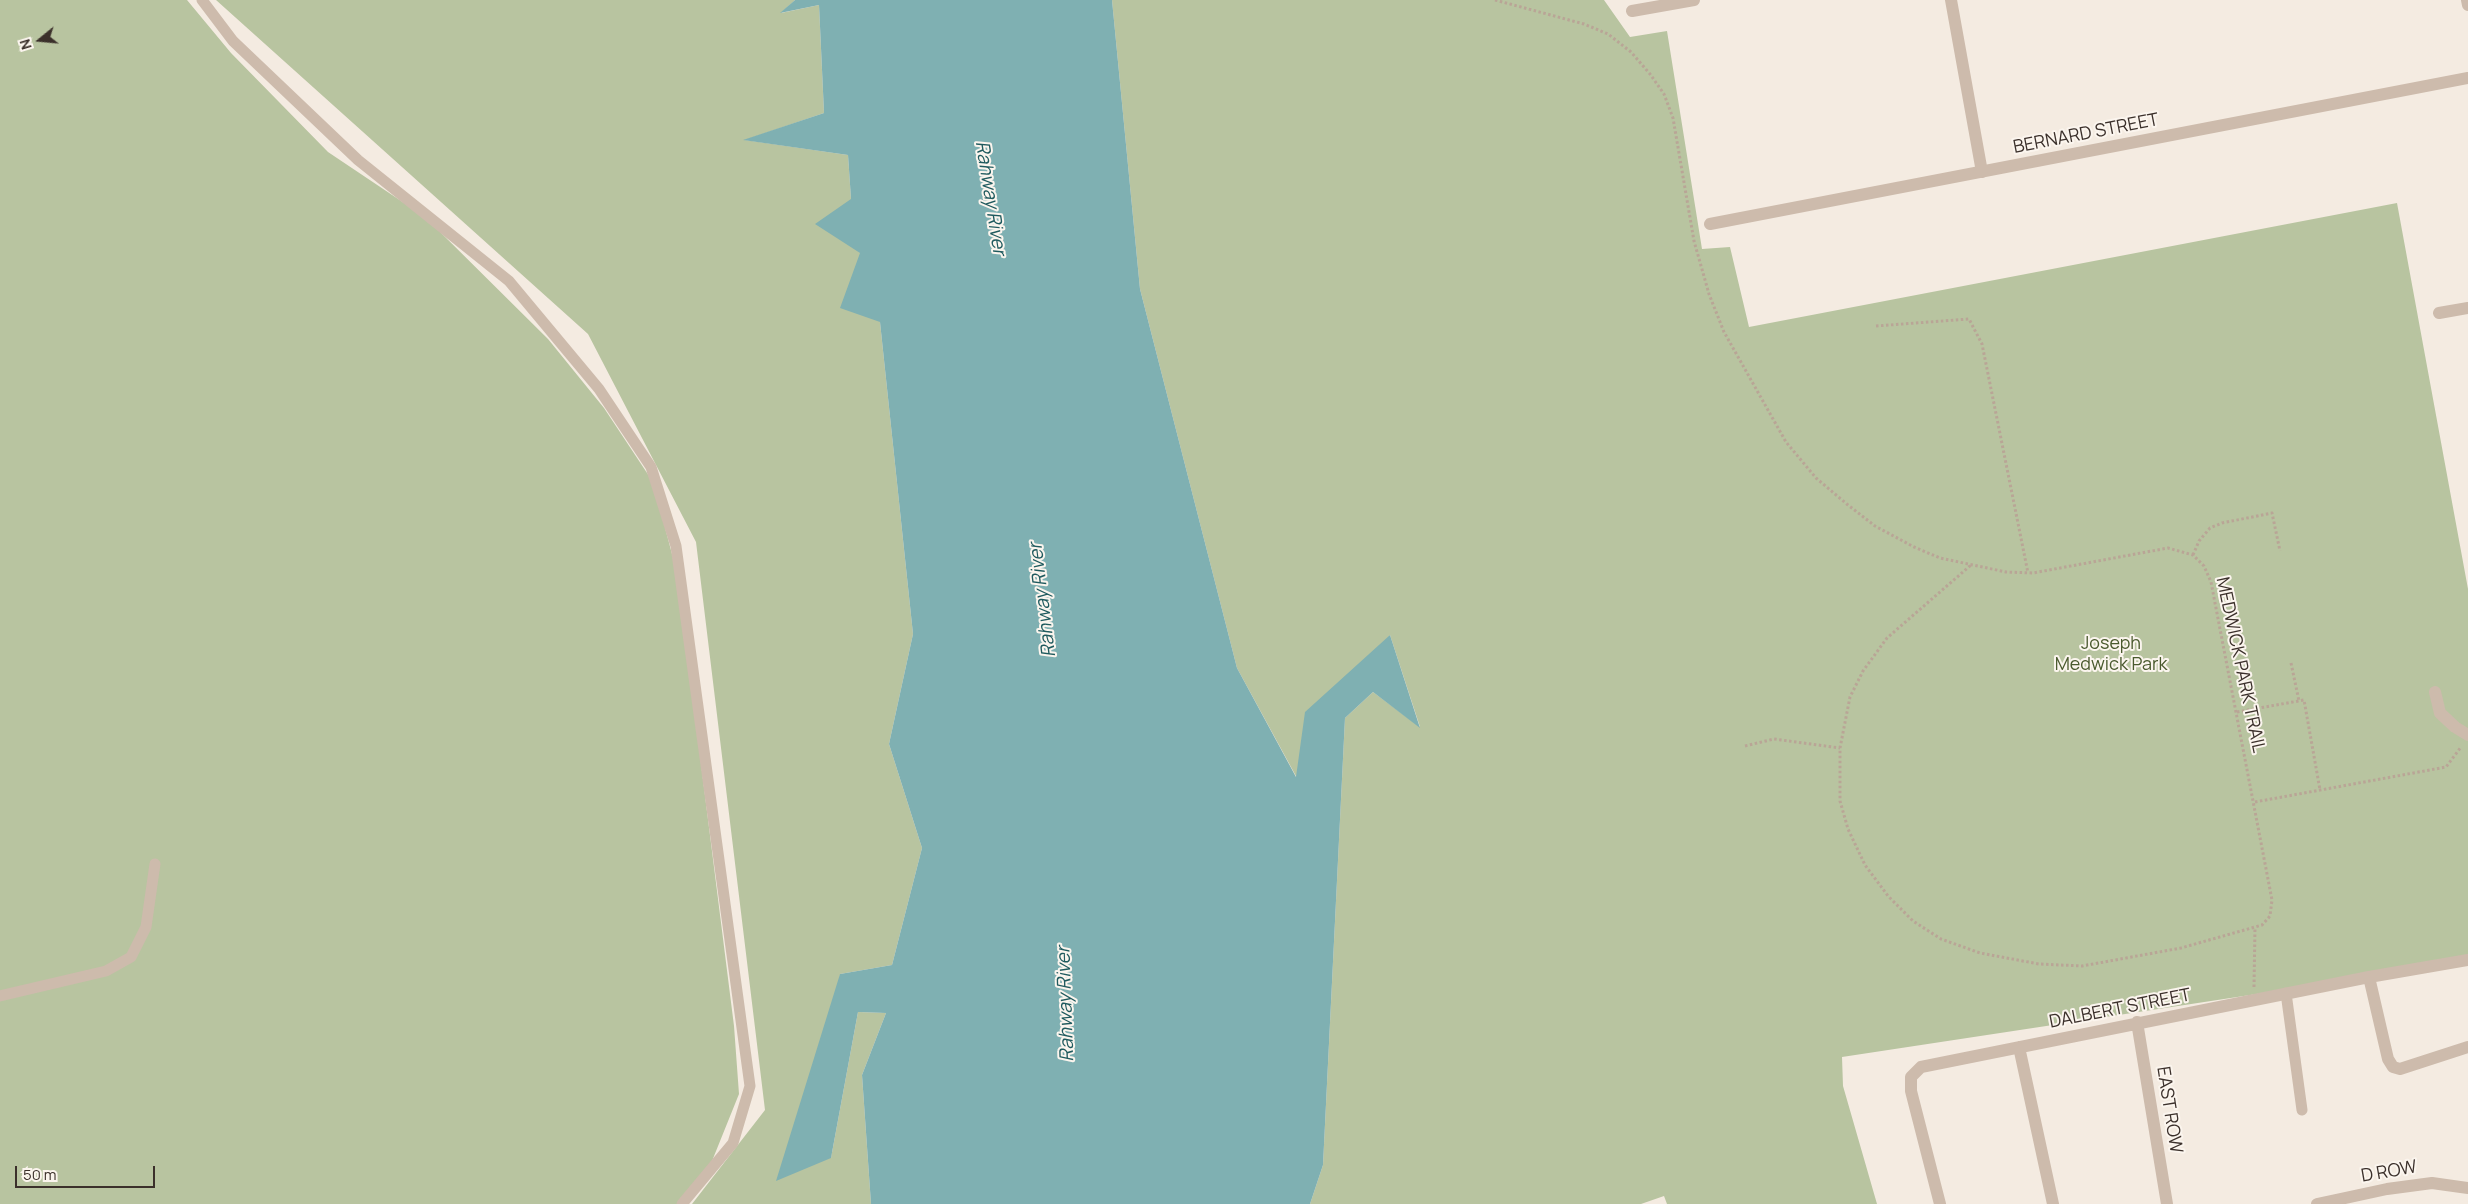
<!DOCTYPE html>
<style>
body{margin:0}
#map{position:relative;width:2468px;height:1204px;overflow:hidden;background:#f4ebe1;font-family:Manrope,sans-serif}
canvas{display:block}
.north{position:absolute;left:15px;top:15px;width:50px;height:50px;-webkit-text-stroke:4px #fbf5ee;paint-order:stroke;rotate:253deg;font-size:14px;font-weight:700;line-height:20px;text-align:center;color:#3b302b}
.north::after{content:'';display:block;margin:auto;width:18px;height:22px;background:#3b302b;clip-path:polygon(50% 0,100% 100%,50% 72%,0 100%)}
.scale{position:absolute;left:15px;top:1166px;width:140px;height:22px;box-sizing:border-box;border:2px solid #3b302b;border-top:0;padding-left:6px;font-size:15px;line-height:18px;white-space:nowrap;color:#3b302b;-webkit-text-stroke:4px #fbf5ee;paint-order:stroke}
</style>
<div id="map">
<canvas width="2468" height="1204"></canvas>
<div class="north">N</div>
<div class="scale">50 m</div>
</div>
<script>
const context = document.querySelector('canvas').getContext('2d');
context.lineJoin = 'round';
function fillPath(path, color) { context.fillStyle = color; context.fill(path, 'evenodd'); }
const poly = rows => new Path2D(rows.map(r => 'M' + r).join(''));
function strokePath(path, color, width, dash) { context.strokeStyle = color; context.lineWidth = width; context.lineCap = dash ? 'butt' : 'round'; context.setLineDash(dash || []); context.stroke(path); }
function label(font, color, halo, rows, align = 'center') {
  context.font = font + ' Manrope,sans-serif'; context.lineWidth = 4; context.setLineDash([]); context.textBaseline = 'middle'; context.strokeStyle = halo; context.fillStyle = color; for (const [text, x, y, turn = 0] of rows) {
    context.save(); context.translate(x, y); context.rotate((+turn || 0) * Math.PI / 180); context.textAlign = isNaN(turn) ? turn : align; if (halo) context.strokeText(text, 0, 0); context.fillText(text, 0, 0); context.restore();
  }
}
const green = poly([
 [0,0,187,0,231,53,328,152,425,217,548,339,604,408,653,482,677,573,734,1026,739,1094,710,1166,680,1204,0,1204],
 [216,0,795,0,781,13,819,5,824,113,745,140,848,155,851,199,860,253,880,322,913,634,889,744,922,848,892,965,840,974,831,1158,858,1012,886,1013,862,1075,871,1204,692,1204,765,1110,696,542,588,334],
 [1112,0,1604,0,1630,37,1667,31,1702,249,1730,247,1749,327,2397,203,2468,589,2468,957,2369,977,1842,1057,1843,1086,1877,1204,1667,1204,1664,1196,1641,1204,1310,1204,1323,1165,1345,718,1373,692,1420,727,1390,635,1297,778,1237,668,1140,289]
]);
const water = poly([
 [795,0,1112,0,1140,289,1237,668,1296,777,1305,712,1390,635,1420,728,1373,692,1345,718,1323,1165,1310,1204,871,1204,862,1075,886,1013,858,1012,831,1158,776,1181,840,974,892,965,922,848,889,744,913,634,880,322,840,308,860,253,815,224,851,199,848,155,743,140,824,113,819,5,780,13]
]);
const path = poly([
 [1495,0,1584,24,1608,34,1631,52,1650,74,1664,94,1673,118,1694,241,1709,294,1724,332,1786,442,1816,478,1848,505,1875,526,1914,547,1940,558,2006,572,2033,573,2168,548,2193,555,2204,566,2211,582,2272,900,2270,916,2262,925,2181,948,2082,966,2039,964,1980,953,1941,939,1913,921,1888,896,1865,865,1848,829,1840,801,1840,748,1850,697,1863,671,1887,638,1971,565],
 [1876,326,1969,319,1982,344,2028,573],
 [2193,555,2199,541,2210,528,2222,523,2272,513,2280,551],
 [2291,663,2299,701],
 [2237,712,2304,700,2320,790],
 [1745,746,1774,739,1840,748],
 [2255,802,2446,767,2461,747],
 [2254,987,2255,927]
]);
const service = poly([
 [202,0,233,41,358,160,509,281,599,389,651,467,676,546,750,1086,733,1143,682,1204],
 [2286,993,2302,1110],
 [0,996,106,971,131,957,146,927,155,864]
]);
const minor = poly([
 [1951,0,1982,172],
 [2467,0,2468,5],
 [1632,11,1694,0],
 [1710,224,2468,78],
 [2439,313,2468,308],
 [2435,692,2440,713,2455,727,2468,735],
 [2369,977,2388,1059,2393,1067,2400,1069,2468,1047],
 [2137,1022,2167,1204],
 [2019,1047,2053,1204],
 [1940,1204,1911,1091,1911,1077,1921,1067,2369,977,2468,960],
 [2317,1204,2387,1189,2432,1183,2468,1188]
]);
const streetNames = [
 ["BERNARD STREET",2086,134,-11],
 ["MEDWICK PARK TRAIL",2240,665,78],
 ["DALBERT STREET",2120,1009,-11],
 ["EAST ROW",2169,1110,81],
 ["D ROW",2389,1172,-10]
];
const parkNames = [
 ["Joseph",2111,644],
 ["Medwick Park",2111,665]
];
const waterNames = [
 ["Rahway River",990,198,81],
 ["Rahway River",1043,600,-97],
 ["Rahway River",1066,1004,-92]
];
fillPath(green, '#b8c4a0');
fillPath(water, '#7fb0b2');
strokePath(path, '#b9a596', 3, [2.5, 2.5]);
strokePath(service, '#cdbbac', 11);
strokePath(minor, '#cdbbac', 12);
label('18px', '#3b302b', '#fbf5ee', streetNames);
label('18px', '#4a5a2e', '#fbf5ee', parkNames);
label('italic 19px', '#1f5a5e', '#fbf5ee', waterNames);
</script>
